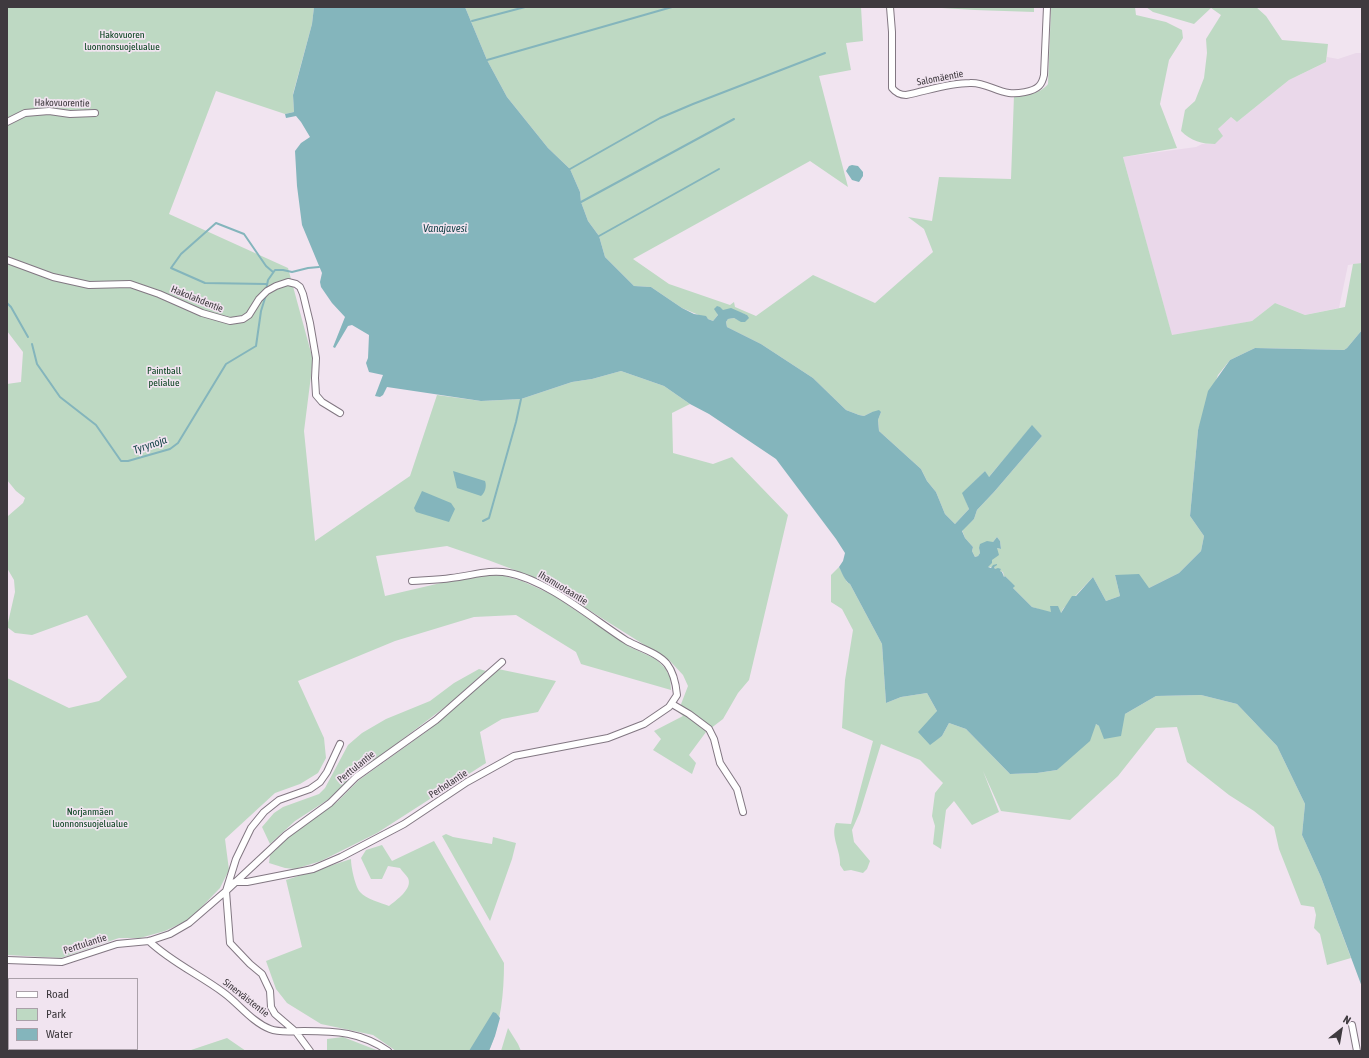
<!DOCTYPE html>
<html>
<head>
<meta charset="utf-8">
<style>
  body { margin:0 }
  #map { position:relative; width:1369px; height:1058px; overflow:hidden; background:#f1e4f0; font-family:"Asap Condensed",sans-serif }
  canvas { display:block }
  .frame { position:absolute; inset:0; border:8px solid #3f3a3f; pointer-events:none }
  .legend { position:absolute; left:8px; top:978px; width:130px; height:72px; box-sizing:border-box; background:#f1e4f0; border:1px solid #aaa0a9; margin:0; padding:5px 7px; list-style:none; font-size:12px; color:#3f3a3f }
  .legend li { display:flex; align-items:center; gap:8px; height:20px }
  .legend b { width:20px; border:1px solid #aaa0a9 }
  .north { position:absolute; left:1321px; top:1010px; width:40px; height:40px; -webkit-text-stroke:3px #f1e4f0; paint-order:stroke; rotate:31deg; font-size:11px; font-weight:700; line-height:16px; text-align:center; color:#3f3a3f }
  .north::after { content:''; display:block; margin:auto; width:14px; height:18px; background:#3f3a3f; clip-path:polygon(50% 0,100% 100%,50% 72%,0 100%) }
</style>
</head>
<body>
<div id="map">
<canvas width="1369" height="1058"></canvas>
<div class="frame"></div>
<ul class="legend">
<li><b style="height:5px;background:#fff"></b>Road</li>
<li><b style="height:11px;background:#bed9c3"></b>Park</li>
<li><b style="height:11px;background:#84b5bc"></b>Water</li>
</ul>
<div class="north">N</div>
</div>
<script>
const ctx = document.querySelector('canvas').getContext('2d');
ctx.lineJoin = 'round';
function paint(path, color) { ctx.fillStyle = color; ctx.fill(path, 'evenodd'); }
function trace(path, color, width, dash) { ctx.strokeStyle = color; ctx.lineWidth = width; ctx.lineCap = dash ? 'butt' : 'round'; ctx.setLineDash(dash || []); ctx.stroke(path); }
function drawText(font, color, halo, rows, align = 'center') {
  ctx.font = font + ' "Asap Condensed",sans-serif'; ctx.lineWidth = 3.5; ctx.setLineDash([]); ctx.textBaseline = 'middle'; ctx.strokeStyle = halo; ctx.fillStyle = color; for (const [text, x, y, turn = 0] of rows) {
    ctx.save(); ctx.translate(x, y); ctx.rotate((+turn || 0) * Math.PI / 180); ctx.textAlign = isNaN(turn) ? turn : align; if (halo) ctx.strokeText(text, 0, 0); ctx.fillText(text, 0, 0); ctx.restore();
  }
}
paint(new Path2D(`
  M1356,53H1362V263L1348,265L1339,308L1305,315L1275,303L1252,321L1172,336L1123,157L1196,147L1202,144H1215L1218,129L1231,117L1237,122L1289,80L1326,62L1327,57L1338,59Z`), '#ead8ea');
paint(new Path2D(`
  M7,7H314L312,24L293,94L294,112L285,114L216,91L169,214L288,268L313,360L304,431L315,541L410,476L437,395L481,401L521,399L572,382L592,379L621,371L664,386L690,404L672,413L673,453L713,464L732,457L788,515L749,680L738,693L723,719L706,732L689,755L696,763L692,774L653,750L661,739L654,731L683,716L678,712L688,686L683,675L670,661L541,580L488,560L447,546L376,556L385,596L475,575H501L522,581L553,595L630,647L656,659L665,668L670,677L671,690L581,664L576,652L516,615L474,617L395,641L298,681L324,738L326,758L318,773L300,784L275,793L225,839L229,870L220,888L190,919L165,931L140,938H119L61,958L7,955V678L69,708L99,701L127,677L87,615L32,635L15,633L7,627L15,592L14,580L7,568V515L8,516L23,503L25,498L16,491L7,480V384L21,382L23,352L7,331Z
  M465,7H861L863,41L846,43L851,70L819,76L848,187L810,161L633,259L669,284L730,305L734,302L735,307L756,316L813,275L875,303L933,252L924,229L908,217L932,221L939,177L1011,179L1014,95C1027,94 1039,95 1048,84L1051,7H1135L1136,15L1166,22L1182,30L1183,38L1169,60L1160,104L1177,148L1123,157L1172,335L1252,321L1275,303L1305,315L1345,307L1353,264L1362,263V330L1347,348L1344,350L1255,348L1230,360L1218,375L1198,430L1190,516L1204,536L1201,551L1179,573L1149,588L1115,575L1120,596L1106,601L1093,577L1063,609L1061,613H1051L1032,607L1013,588L1014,586L1005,576L1004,577L1003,572L999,571L1001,569H995L994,567H987L992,560L997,548L1001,549L1000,541L997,537L993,542L979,548L980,553L978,556L975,557L972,551L973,547L965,538L962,530L974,519L977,510L994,492L1042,436L1032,426L988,478L985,471L963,493L969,509L955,524L945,514L936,492L927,481L921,469L879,431L878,420L881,412H872L864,416L859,415L846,410L813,378L761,344L727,327L726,322L728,319L734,318L738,320L747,315L741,313H717L718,315L713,321L682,308L651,287L634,286L605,257L599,236L588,221L581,202L580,192L570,169L548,148L507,97L487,60Z
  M925,7H1034V12L975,10Z
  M1146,7H1256L1266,16L1282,40L1328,44L1326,62L1289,80L1237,122L1231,117L1218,129L1223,136L1215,144C1202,144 1191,141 1181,131L1185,110L1195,101L1204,78L1207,53L1206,39L1221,15L1211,8L1194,24L1153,12Z
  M839,567L847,582L850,584L882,644L886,703L901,697L927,693L937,711L929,744L942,736L949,723L966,729L1010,774L1037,773L1057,770L1096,724L1099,726L1125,714L1156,696L1201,695L1237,704L1277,746L1305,804L1302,835L1321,877L1351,958L1327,965L1320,934L1314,928L1316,915L1314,907L1301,905L1279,849L1274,827L1254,811L1229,795L1187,762L1177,727L1156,728L1118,776L1070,820L1001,811L983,771L999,812L972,825L954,801L946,810L941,849L933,844L935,826L932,816L935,793L943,783L920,760L881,744L860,812L852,830L854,842L870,861L867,869L863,873L851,870L844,871L840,865C841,851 830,836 836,823L851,824L873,741L842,728L845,680L853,630L842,609L831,602V575Z
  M479,669L486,671L449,704L355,775L329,799L295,821L270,844L262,827L274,813L283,807L319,794L325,788L348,745L362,733L386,719L430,701L454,683Z
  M498,669L556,681L538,712L502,719L480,732L486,763L377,833L321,861L295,869L285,868L269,863L270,855L291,835L337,802L359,780L430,729L455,705Z
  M446,834L453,837L492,844L493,837L516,843L512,859L490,921L442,836Z
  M434,841L504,963C504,993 501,1023 489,1051H396L373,1035L321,1024L287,1003L276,989L266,961L302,947L286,880L351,859C351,867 355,886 360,892C366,899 381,903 389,906C396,900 413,889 408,878C406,875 402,871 400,868L388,866L382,879H371L361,858L366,850L382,845L392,861Z
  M508,1028L518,1044L521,1051H501Z
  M343,1037L379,1051H327V1039Z
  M227,1038L246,1051H188Z`), '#bed9c3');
paint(new Path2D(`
  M314,7H465L487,60L507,97L548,148L570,169L580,192L581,202L588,221L599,236L605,257L634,286L651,287L682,308L694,314L706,316L708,319L713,321L718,315L714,309L717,306L720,307L723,310L731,308L747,315L749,318L745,322H741L734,318L728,319L726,322L727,327L761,344L813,378L846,410L859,415L864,416L872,412L879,410L881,412L878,420L879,431L921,469L927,481L936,492L945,514L955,524L969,509L962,493L985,471L989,477L1032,425L1042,436L994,492L977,510L974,519L962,531L965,538L973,547L972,551L975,557L978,556L980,553L979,548L980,544L987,541L993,542L997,537L1000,541L1001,549L997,548L999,555L992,560V563L988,567L991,568L993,565L997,564V565L994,567L995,569L998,568L1001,569L1000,571L1002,572L1004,577L1005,576L1015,586L1013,588L1032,607L1051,612L1050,606H1058L1061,613L1072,596H1076L1093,577L1106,601L1120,596L1115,575L1139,574L1149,588L1179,573L1201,551L1204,536L1190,516L1198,430L1208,391L1230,360L1255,348L1344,350L1347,348L1362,330V987L1321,877L1302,835L1305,804L1277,746L1237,704L1201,695L1156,696L1125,714L1121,736L1104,739L1099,726L1096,724L1090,741L1057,770L1037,773L1010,774L966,729L949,723L942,736L930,745L918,732L937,711L927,693L901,697L886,703L882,644L850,584C845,581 842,573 839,567L843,561L845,553L836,539L776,459L709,414L690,404L664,386L621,371L592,379L572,382L521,399L481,401L387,387L383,395L380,397L375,396L383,375L369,372L366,363L368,358L369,335L352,325L348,326L335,348L333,347L345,317L332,303L321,287L320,282L322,273L302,225L297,186L295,151L301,143L310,137L301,122L296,116L286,118L285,114L294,112L293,95L312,24Z
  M852,165L858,166L863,172V176L859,182L852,180L846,171L849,166Z
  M453,471L485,481C487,486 485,493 481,496L457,488Z
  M422,491L451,503L455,509L449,522L416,512L414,508Z
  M493,1012L496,1013L500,1018L495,1036L489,1051H469Z`), '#84b5bc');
trace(new Path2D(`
  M472,21L525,7
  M487,60L672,7
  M570,169L660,118L693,104L825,53
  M581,202L734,119
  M599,236L719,169
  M266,284L205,283L171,268L181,254L216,223L244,234L266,266L273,272
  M266,290L268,280L275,270H283L292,272L308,268L319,267
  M7,303L11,307L28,337
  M32,344L37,364L60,397L96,425L121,461H128L170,449L178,443L226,364L256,346L261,311L266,295
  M483,521L489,518L516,422L521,399`), '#84b5bc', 2);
const minor = new Path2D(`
  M890,7L892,32V88C896,93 900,95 906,95C927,91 948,83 970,83C984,82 995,91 1009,93C1017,94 1033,92 1039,86C1042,83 1043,80 1044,75L1047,7
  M7,122L25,113L49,111L70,114L95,113
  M7,260L53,277L89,285L130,284L159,294L202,313L230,321L243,319L249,315L259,299L267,291L276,286L288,282L296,284L300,287L303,294L310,323L316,358L315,378L316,395L322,402L340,413
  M672,704L689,714L709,729L714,739L720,763L737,789L743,812
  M235,882H247L313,869L341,857L404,824L467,782L514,756L608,738L644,724L669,707L677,695C676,684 674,673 667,664C658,653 640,648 627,641C594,620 547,580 509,573C489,569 471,576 451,578C438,580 425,580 412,581
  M149,941C171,962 200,975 224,993C239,1004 252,1022 270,1029C280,1033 293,1031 304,1031C336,1031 361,1032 388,1051
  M7,960L62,962L117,944L149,941L170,934L189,923L226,891L286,835L330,803L356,777L436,720L502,662
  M1352,1025L1357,1051
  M310,1051L296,1032L275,1014L271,1007L270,991L262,974L250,964L230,943L226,891L236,859L251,828L264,812L279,800L310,789L320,782L327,772L340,744`);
trace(minor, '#827782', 8);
trace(minor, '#fff', 6);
drawText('10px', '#08411e', '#f1e4f0', [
  ["Hakovuoren",122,35],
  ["luonnonsuojelualue",122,47],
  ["Paintball",164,371],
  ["pelialue",164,383],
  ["Norjanmäen",90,812],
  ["luonnonsuojelualue",90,824]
]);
drawText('10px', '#3f3a3f', '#f1e4f0', [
  ["Salomäentie",940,78,-11],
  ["Hakovuorentie",62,103,1],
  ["Hakolahdentie",197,299,22],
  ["Ihamuotaantie",563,588,31],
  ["Perttulantie",356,767,-39],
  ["Perholantie",448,784,-33],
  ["Perttulantie",85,944,-18],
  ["Sinerväistentie",246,998,38]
]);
drawText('italic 11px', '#164449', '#f1e4f0', [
  ["Vanajavesi",445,229],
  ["Tyrynoja",150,445,-19]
]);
</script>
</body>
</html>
